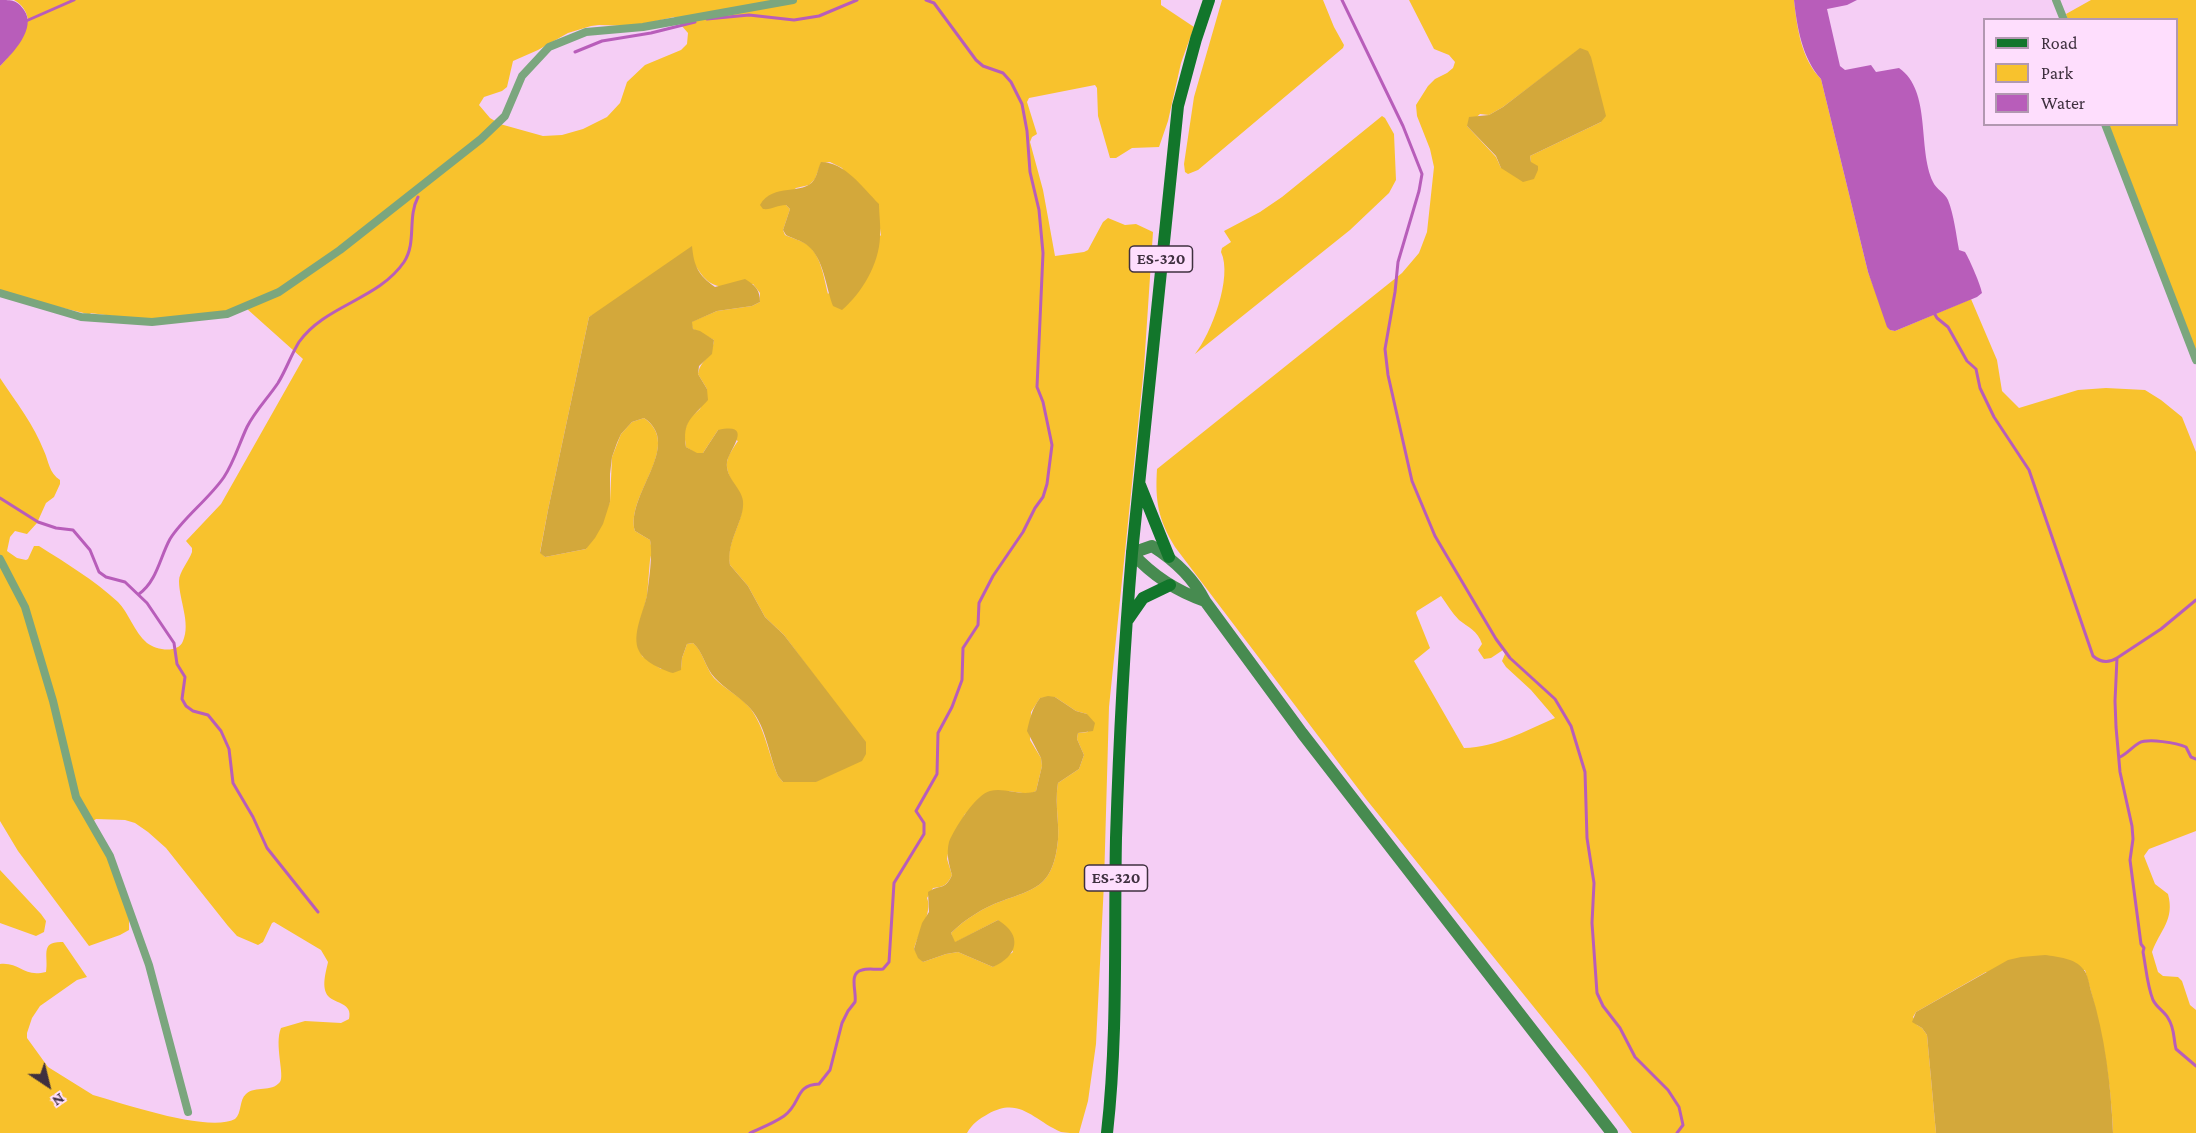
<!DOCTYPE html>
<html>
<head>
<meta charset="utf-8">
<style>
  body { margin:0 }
  #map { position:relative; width:2196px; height:1133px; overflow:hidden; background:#f5cef5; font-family:"Crimson Pro",serif }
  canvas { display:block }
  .legend { position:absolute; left:1983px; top:18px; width:195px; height:108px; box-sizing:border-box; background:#fedefd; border:2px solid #b298b1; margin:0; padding:8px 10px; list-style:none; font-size:18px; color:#3f303f }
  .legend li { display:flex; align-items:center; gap:12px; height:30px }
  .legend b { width:30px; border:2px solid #b298b1 }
  .north { position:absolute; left:18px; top:1055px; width:60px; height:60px; -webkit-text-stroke:4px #fedefd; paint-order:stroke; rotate:145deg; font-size:16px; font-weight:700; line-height:24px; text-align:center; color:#3f303f }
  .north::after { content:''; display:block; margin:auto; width:21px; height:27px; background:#3f303f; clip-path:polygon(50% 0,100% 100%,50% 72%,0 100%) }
</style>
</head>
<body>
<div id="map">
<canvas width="2196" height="1133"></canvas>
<ul class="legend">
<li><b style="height:8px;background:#12762b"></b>Road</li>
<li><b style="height:16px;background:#f8c22d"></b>Park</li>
<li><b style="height:16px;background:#b85dba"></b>Water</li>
</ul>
<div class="north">N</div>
</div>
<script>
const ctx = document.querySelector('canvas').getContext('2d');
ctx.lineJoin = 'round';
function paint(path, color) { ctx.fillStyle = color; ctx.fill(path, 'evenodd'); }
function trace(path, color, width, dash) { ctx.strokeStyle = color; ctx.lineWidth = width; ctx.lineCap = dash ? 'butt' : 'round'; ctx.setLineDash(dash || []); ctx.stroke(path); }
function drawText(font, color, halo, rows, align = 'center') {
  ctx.font = font + ' "Crimson Pro",serif'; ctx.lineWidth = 4.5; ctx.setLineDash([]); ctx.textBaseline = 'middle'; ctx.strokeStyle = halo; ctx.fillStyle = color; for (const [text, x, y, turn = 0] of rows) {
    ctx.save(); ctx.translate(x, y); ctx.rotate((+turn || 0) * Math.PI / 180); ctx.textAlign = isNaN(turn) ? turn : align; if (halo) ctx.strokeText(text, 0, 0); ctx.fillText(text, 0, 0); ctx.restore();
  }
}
paint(new Path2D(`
  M14,0H1161V5L1194,27L1181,63L1168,121L1159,147L1132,148L1116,158H1110L1098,116L1097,88L1095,85L1029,98L1027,102L1037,134L1032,137L1030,142L1043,190L1055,256L1084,252L1088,250L1103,222L1108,218L1125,225L1136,224L1153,232L1144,367L1109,707L1104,883L1096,1044L1088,1101L1079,1133C1074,1133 1066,1133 1061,1132C1033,1120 1020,1096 988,1114C979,1119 972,1124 967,1133H0V964C21,962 23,978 46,972C49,956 39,941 63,942L87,977L77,980L40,1006L32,1018L27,1033V1038L48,1067L93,1095C125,1104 209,1133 235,1119C242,1113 239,1100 246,1094C256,1085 271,1093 280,1082C285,1076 274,1044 281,1028L305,1021L341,1023L349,1019C353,1003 336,1004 328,996C321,987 326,972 328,962L321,950L274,922L272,923L263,942L258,945L237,936L228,926L166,848L148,832L135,823L125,820L96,819L92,822L108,856L129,919V930L120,935L89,946L18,851L0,821V378C16,402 34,425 44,451C49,462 49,473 60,480V484L54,497L46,503L37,523L27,534L15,531L10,537L7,551L17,558L26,560L28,559L34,546H39C66,563 94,580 118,602C129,613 134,632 147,643C156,650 178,654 183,641C191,623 179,600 179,581C179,572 189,561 192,552V548L186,541L221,504L303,359L246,308L191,318L138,319L90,313L92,315L0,293V66L10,55L28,20C27,12 22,4 14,0ZM674,17L688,33L687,44L681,50L645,65L627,82L620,103L607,117L583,129L562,135L543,136L500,124L490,118L479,105L484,97L502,91L507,87L513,61L538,50L568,33L591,26L599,25L634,26ZM830,162L842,168L879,222L881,235L828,294C824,278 821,256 808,245C802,241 792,238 785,235L783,230L790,209L786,205H780L796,188L809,185L815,179L821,163ZM694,263C712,294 721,286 753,284L760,293V302L752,306L717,311L691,322L693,329L714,340C711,361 701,358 698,374L707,389L700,409L689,419L684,432L686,447L697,454L703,453L718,430L738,441C734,447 728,455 727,462C725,481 745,491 742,510C739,529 726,545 730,565L748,586L765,617L784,635L843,714L816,782H783L778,776C768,753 765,728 750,708C740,696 725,689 714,678C705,667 703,651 693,643L687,644L682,658L681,669H661L642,656L637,636L647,596L650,560L652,551L650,540L635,531C625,495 684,446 644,418L632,422L621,434L612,457L610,502L586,549L545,557L540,552L548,510L589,317ZM1055,697L1076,711L1087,714L1088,732L1078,733L1077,739L1084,755L1079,769L1058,783C1054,805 1061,827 1057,848C1051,887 1034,889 1002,901C984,907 964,920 951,933L954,943L998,920L1013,952L993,967L958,952L946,954L923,962L914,949C918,933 933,913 927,898L933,888C944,887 947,885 952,875L947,859L950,842L965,814L1008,791L1030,794L1036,791L1042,766L1041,758L1030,740L1031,712L1040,698Z
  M1222,0H1323L1334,27L1344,45L1343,48L1198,170L1188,174L1185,172L1184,164L1194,97Z
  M1409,0H1794C1797,27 1801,59 1821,79L1868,272L1890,330L1895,331L1971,299L1997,360L2002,391L2019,408L2078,390L2106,388L2145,390L2161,400L2182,417L2196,452V831L2149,849L2144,856L2155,884L2168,894C2175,920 2160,930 2152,952L2158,972L2163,976L2178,977L2182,981L2190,1005L2196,1010V1133H2113C2111,1076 2101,1025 2085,970L1986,972L1916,1012L1913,1017L1917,1025L1922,1028L1927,1035L1936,1133H1632L1587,1073L1366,799L1175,547C1158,519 1155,501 1157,469L1402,273L1419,253L1427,232L1434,167L1430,149L1417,116L1416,105L1428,86L1435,79L1447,73L1453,68L1455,62L1449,55L1434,49ZM1580,49L1601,122L1530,156L1531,162L1501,168L1496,157L1467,126L1480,114L1489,115L1503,107ZM1441,596C1447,604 1452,613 1459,620C1468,627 1478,631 1482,644L1478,650L1484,659L1491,658L1503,650L1505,654L1502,661L1506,667L1531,690L1555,718C1525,731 1497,747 1464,748L1414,661L1430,648L1416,613L1417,611Z
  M2091,0H2196V351L2109,125L2176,124V20H2068L2066,14Z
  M1382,116L1385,118L1394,134L1396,180L1389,193L1350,230L1195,354C1211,334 1233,277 1221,252L1222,248L1231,242L1224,231L1260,212L1282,197Z
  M0,870L41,914L46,921L44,932L36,936L0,923Z`), '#f8c22d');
paint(new Path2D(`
  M1580,48L1588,51L1591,57L1606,116L1601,122L1530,156L1531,162L1538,166V170L1534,179L1523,182L1501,168L1496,156L1467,126L1469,117L1489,115L1503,107Z
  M821,162C845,162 863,188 879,204C879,214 881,226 880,237C879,264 862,293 842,310L833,306C826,288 824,258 807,245C802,241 792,238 786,235L783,230L790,209L786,205C777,205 772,210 763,209L760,205C773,182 803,196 814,180C817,176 818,168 821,162Z
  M692,246C694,266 698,275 715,287L745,279C755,285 760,290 760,302L752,306L717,311L692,322L693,329L700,331L714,340L712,354L699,366L698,374L707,389L708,400C692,418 682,421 686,447L697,453H703L718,430C755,422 729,450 727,462C725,478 741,487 743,501C745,520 726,541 730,565L748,586L765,617L784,635L866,742V754L862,761L816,782H783L778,776C768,753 766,723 747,705C737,695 724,688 715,678C705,668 703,651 693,643L687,644L682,658L681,670L673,673C662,670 644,662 639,651C631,635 644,611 647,595C649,580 653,554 650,540L635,531C625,495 684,445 644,418L632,422L621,434L617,443L612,457L610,474V502L603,524L595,538L586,549L545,557L540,553L548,510L589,317Z
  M1048,696L1055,697L1076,711L1087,714L1095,723L1093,731L1078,733L1077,739L1084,755L1079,769L1058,783C1054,806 1061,827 1057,848C1051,887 1034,889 1002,901C984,907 964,920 951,933L955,942L998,920C1023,935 1018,956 993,967L958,952L946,954L923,962L918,958L914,949L922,923L929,912L928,892C940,884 945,891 952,875C949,864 946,854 949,842C954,829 976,794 990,791C1005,787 1022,797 1036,791L1042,766L1041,758L1027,731C1030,718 1032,709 1040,698Z
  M2045,955C2058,957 2075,958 2083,969C2088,974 2089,984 2091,991C2105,1036 2111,1085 2113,1133H1936L1927,1035L1922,1028L1912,1022L1916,1012L2008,960L2021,957Z`), '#d3a83b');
paint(new Path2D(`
  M0,0C12,0 17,0 24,10C37,28 13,53 0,66Z
  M1794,0H1857L1847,5L1827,9L1840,66L1845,70L1871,65L1876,72L1899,68C1932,91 1917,148 1933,182C1936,189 1945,193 1948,200C1954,215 1956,234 1959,250L1965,252C1970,260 1981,286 1982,293L1977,297L1895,331L1890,330L1887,327L1868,272L1821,79C1802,58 1797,27 1794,0Z`), '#b85dba');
trace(new Path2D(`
  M1342,0L1403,126L1422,174L1419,191L1398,262L1395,292L1385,349L1388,375L1412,481L1435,536L1496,639L1510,658L1555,699L1571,726L1585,772L1587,838L1594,883L1592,923L1597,993L1603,1006L1620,1028L1635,1057L1668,1090L1679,1107L1683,1125L1677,1133
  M707,19L749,15L794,20L819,16L857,0
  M26,21L74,0
  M575,52L602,41L651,33L695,22
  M1933,311L1937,318L1948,327L1967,361L1976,369L1980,388L1994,417L2029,470L2093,656C2101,663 2109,663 2117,658L2161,629L2196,600
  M0,498L38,522L56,528L73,530L90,550L99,572L106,577L125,582L147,603L174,643L177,664L185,677L182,699L186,706L193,711L208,715L221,731L229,749L233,783L253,817L267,848L318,912
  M139,594C157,581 160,557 170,539C183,518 209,499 224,477C234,462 239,444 247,427C255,411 268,398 278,383C286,370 291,355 299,342C325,305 378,300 404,262C417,242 407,218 418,197
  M2117,658L2115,701L2116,727L2120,772L2132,826L2133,839L2130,860L2141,944L2144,948L2143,952C2146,967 2147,985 2153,1000C2157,1008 2164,1011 2168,1018C2175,1029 2173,1037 2176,1049L2196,1066
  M2120,757C2128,753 2132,747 2139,743C2148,738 2177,743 2186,747L2191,757L2196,759
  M750,1133C761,1128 774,1123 784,1116C802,1103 794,1085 819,1084L830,1070L842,1023L848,1011L855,1002C857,992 848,973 862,970C868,968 876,970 883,969L889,962L894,883L924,834V823L916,811L937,774L938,733L952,707L962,680L963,648L978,625L979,603L993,576L1023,532L1035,508L1043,497L1047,484L1052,445L1043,402L1037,387L1043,253L1039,210L1030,172L1027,131L1022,104L1011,82L1003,73L983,66L976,60L934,3L926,0`), '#b85dba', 3);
trace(new Path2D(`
  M2056,0L2064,20
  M2105,124L2196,360
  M0,293L81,317L152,322L227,314L279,292L340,250L481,139L505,116L522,76L549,47L586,32L643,27L793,0
  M0,559L25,607L53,701L76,797L110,856L149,965L188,1112`), '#7ba67e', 8);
trace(new Path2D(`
  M1205,601C1176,591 1152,575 1132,553L1152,546C1174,560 1193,577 1205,601L1302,733L1612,1133`), '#478b50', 12);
trace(new Path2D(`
  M1140,485L1169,557
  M1127,621L1143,598L1170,585
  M1107,1133C1118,1036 1114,936 1116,838C1119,743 1124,648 1132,553L1178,106L1196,39L1209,0`), '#12762b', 12);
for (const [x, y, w] of [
  [1161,259,63],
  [1116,878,63]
]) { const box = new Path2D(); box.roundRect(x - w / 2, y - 13, w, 26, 4.5); ctx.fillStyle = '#fedefd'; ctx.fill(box); trace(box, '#3f303f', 1.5); }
drawText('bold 16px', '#3f303f', null, [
  ["ES-320",1161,259],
  ["ES-320",1116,878]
]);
</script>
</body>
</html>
